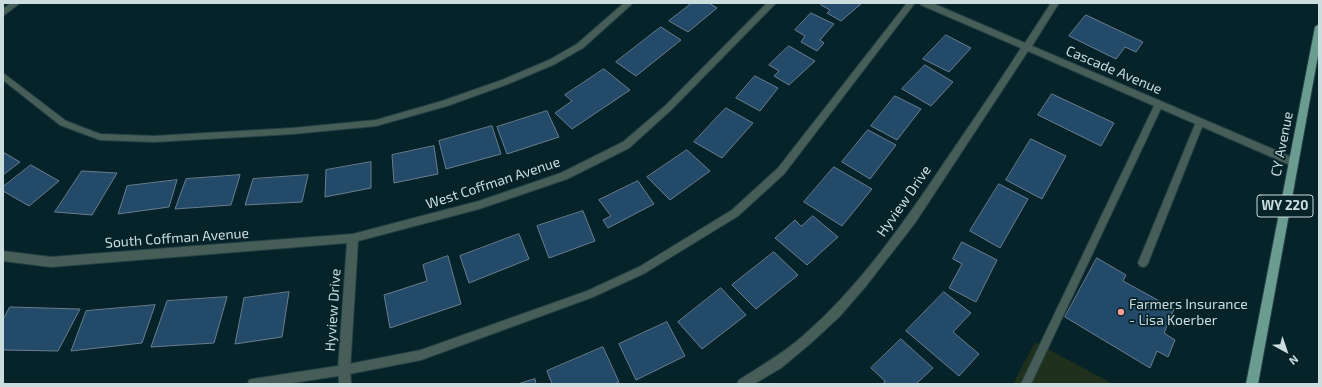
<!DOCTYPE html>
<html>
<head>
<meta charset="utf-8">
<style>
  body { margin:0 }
  #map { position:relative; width:1322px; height:387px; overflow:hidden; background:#052328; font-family:"Exo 2",sans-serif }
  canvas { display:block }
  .frame { position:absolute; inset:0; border:4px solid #ccdde0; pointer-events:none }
  .north { position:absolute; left:1266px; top:331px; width:40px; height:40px; -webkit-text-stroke:3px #052328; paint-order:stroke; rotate:140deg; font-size:11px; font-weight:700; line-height:16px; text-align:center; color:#ccdde0 }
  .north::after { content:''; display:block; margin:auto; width:14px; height:18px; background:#ccdde0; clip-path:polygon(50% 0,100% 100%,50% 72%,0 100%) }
</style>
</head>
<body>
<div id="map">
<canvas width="1322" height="387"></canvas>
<div class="frame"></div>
<div class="north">N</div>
</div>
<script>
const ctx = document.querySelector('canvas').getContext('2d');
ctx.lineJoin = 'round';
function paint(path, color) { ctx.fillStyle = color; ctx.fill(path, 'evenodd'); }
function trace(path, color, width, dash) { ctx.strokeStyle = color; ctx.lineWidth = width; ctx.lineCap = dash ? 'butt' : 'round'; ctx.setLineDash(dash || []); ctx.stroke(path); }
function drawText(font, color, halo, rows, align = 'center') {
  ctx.font = font + ' "Exo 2",sans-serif'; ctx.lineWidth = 3.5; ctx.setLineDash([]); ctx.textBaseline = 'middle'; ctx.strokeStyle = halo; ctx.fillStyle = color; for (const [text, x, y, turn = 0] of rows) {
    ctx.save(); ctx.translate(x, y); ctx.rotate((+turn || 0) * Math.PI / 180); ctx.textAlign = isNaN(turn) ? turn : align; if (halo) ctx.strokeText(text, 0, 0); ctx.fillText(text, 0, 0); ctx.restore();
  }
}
paint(new Path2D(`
  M1035,342L1113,384H1013Z`), '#1f301c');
const building = new Path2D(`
  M692,3H709L717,8L688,32L669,21Z
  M823,3H862L841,21L827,13L830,10L821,5Z
  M811,13L834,24L820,40L824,43L817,51L801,42L805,36L795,30Z
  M1086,15L1143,42L1136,52L1125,47L1116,59L1069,36Z
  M661,27L681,40L636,76L616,62Z
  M946,35L971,48L949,72L923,59Z
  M789,46L815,61L789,85L774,76L779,71L769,65Z
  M925,65L953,82L931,106L902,89Z
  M604,69L630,90L572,129L555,113L572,101L565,95Z
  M755,76L778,88L760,111L736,98Z
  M1052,94L1114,123L1101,146L1038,115Z
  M895,96L921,109L897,140L871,126Z
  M726,108L753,123L722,158L694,142Z
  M547,111L559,137L507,154L497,127Z
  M492,126L501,154L446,169L439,141Z
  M868,130L896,145L870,179L842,162Z
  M1031,139L1066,156L1042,199L1006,180Z
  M434,146L438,174L394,183L392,155Z
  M687,150L710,171L670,200L647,177Z
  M3,152L20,162L3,175Z
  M371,162V188L325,197L326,170Z
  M31,165L59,181L29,206L3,191V187Z
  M834,167L872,189L842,226L804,202Z
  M82,171L117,173L92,215L55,212Z
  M240,175L231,205L175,209L186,179Z
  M308,175L302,202L245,205L253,179Z
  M177,180L169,207L118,214L127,186Z
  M638,181L654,204L608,228L603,220L611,216L599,200Z
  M999,184L1028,199L1000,248L970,231Z
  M583,211L595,241L549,258L537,226Z
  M813,216L838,237L807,265L775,238L795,220L801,226Z
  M519,234L529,259L469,283L460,256Z
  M962,242L997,260L976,302L949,288L962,264L953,259Z
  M774,252L798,275L756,309L732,285Z
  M448,256L461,304L390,328L384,295L427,281L423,265Z
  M1097,258L1126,275L1123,281L1174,309L1164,333L1175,340L1168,357L1157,351L1150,368L1065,317Z
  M721,288L746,315L702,349L678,322Z
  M289,292L282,337L235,344L244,298Z
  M944,292L971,313L953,332L979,354L959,376L906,331Z
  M227,297L214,343L151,347L167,301Z
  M155,305L142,343L71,351L86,311Z
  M10,307L80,309L58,351L3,350V320Z
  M667,322L685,356L636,380L619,344Z
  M901,339L933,368L916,384H883L885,381L871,368Z
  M603,347L619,382L614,384H552L547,371Z
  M535,379L536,384H518Z`);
paint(building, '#244a6a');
trace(building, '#697d8f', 1);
const service = new Path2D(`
  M624,3H633L583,48L555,64L508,84L447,106L376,126L293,134L154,142L100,140L60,125L3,80V73L66,121L100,134L154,136L293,128L376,120L442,101L502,80L549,60L577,44Z
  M907,3H915L784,174L738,216L645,273L593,297L421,360L344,375L286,384H248L249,380L253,379L344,365L421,350L587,291L639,267L732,210L778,168Z
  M1159,101L1163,104L1031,384H1021L1155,104Z
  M1200,119L1204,122L1148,263L1146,266L1143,267L1140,266L1138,263L1196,122Z`);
const minor = new Path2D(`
  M11,3H20L3,16V9Z
  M767,3H776L671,110L629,148L567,179L479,209L358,241L350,370L351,384H339L338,370L347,243L51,267L3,261V251L51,257L353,234L479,201L561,173L623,142L665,106Z
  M920,3H932L1025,43L1051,3H1059L1032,46L1296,159L1298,162L1296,165H1290L1028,51L915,223L866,286L840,316L811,343L781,368L754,384H737L739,380C761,366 784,353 804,335C858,288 900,228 940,169C967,129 995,89 1021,48L921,5Z`);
const primary = new Path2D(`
  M1319,24V50L1258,384H1246L1315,27Z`);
trace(service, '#254145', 2);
trace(minor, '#254145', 2);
trace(primary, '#254145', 2);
paint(service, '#465e57');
paint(minor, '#465e57');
paint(primary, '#6a9d90');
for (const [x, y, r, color] of [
  [1121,312,4,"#f59c95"]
]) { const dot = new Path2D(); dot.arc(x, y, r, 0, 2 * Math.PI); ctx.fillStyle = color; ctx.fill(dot); trace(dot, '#052328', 1.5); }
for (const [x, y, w] of [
  [1285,206,56]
]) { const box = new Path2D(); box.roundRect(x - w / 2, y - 11, w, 22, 3); ctx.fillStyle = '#052328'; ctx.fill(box); trace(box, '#ccdde0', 1); }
drawText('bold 13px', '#ccdde0', null, [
  ["WY 220",1285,206]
]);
drawText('14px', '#ccdde0', '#052328', [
  ["Cascade Avenue",1114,70,23],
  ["CY Avenue",1282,144,-79],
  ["West Coffman Avenue",493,183,-18],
  ["Hyview Drive",904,201,-55],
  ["South Coffman Avenue",177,238,-4],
  ["Hyview Drive",333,310,-86]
]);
drawText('14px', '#ccdde0', '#052328', [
  ["Farmers Insurance",1129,304],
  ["- Lisa Koerber",1129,320]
], 'left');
</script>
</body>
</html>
